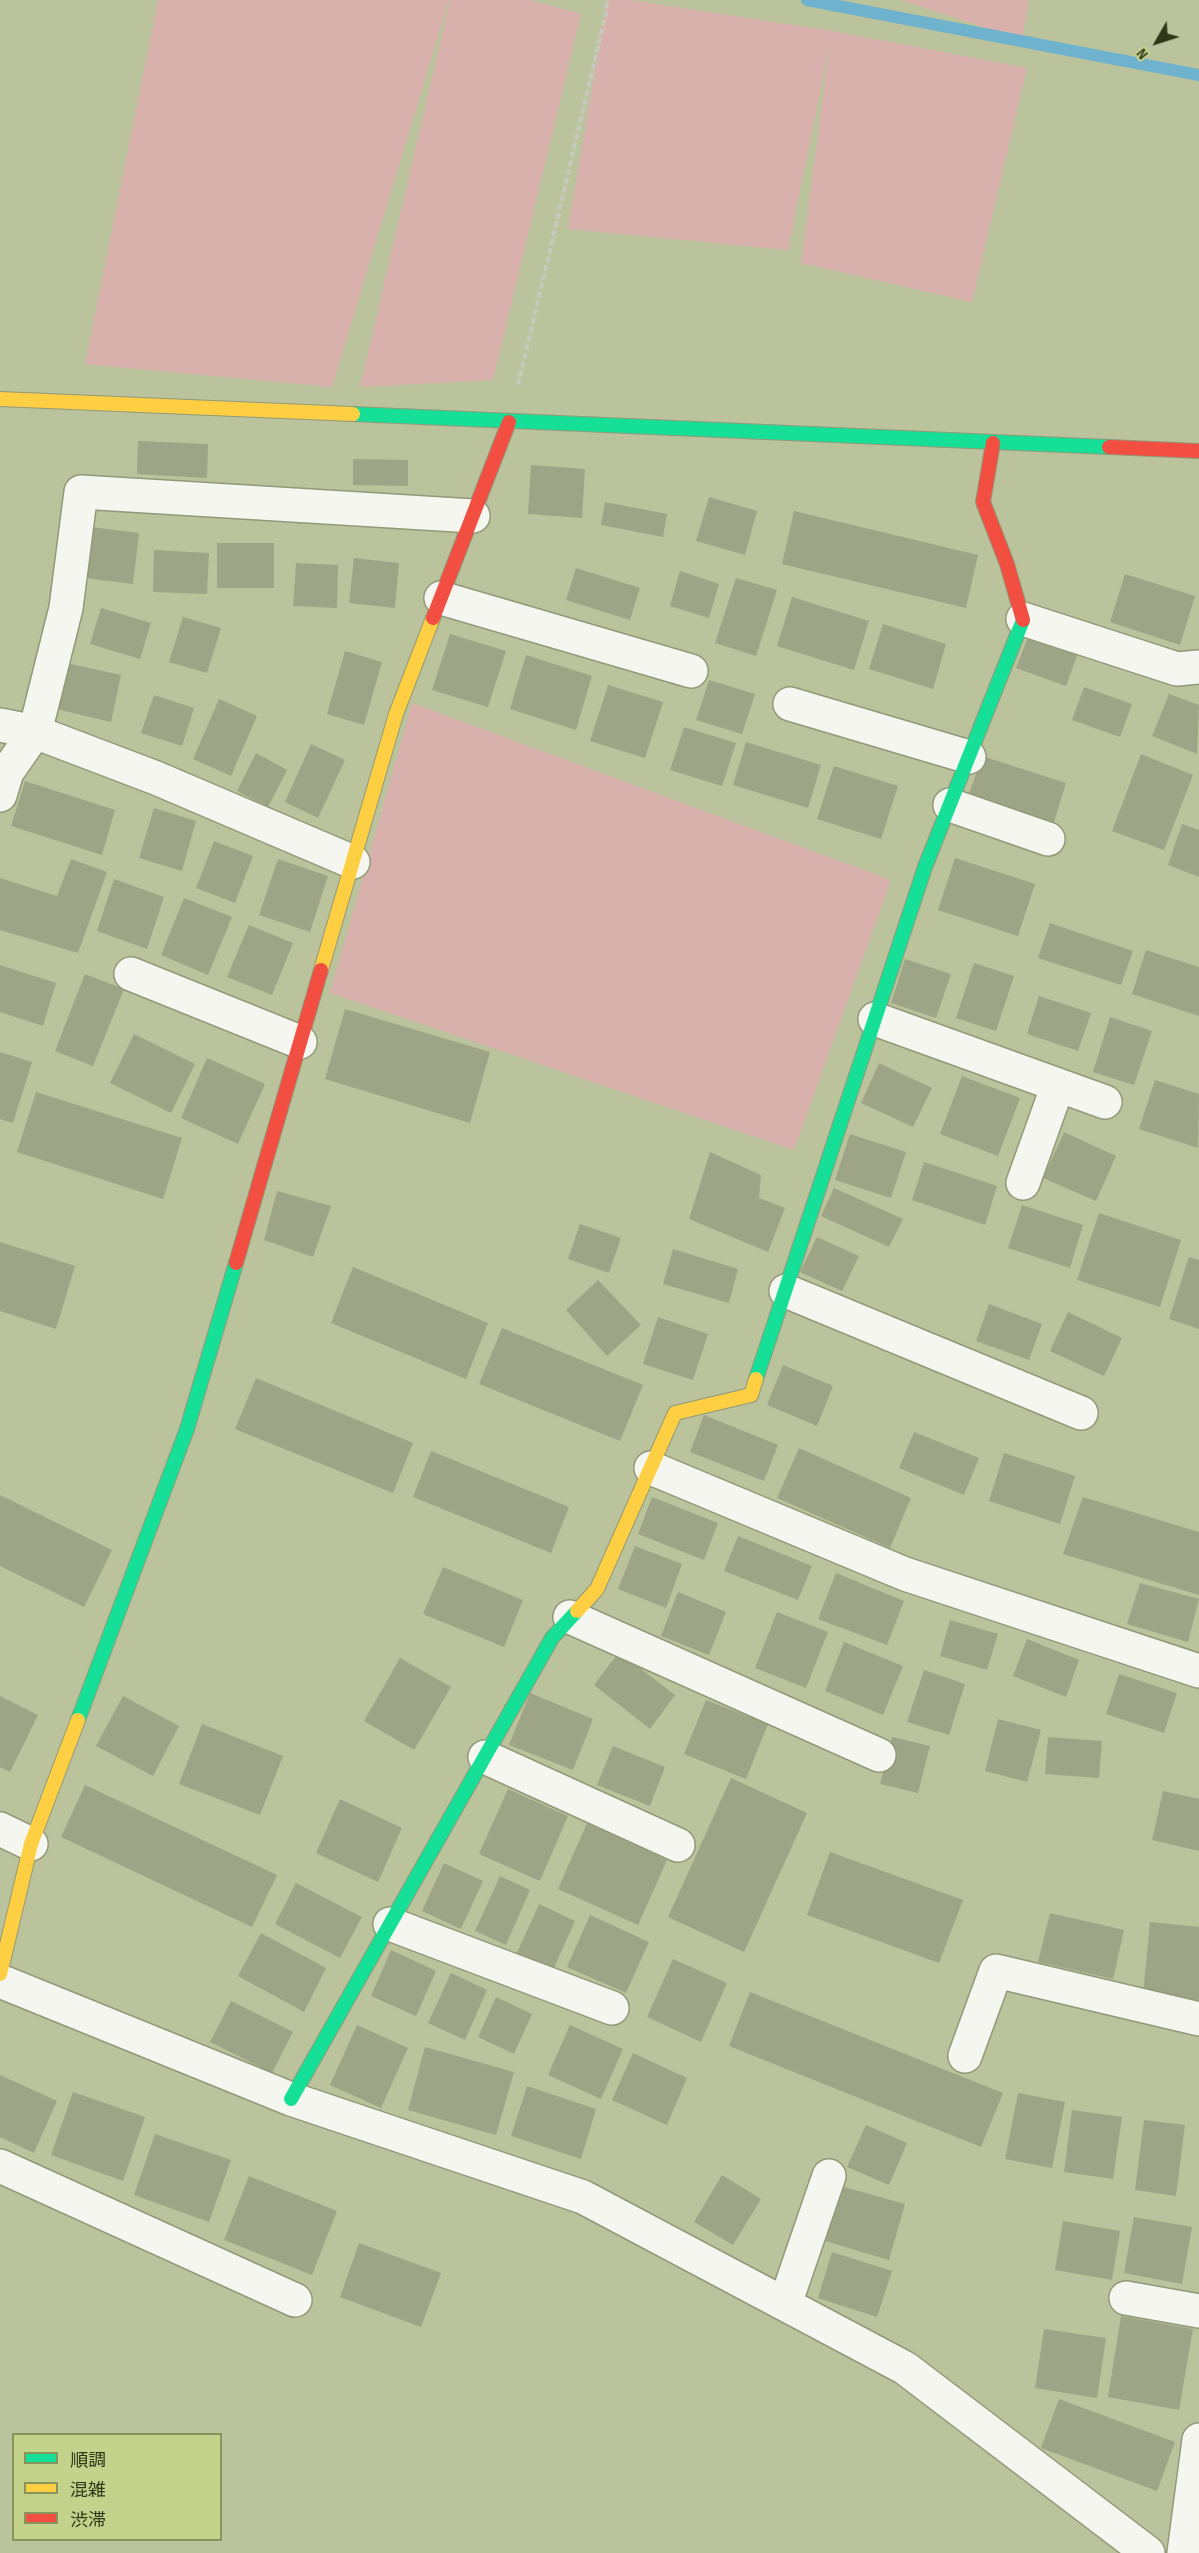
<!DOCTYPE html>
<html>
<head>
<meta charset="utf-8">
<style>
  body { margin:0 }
  #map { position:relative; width:1199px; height:2553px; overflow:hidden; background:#bac39b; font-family:"Sofia Sans Condensed","Noto Sans JP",sans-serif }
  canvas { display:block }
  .legend { position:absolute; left:12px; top:2433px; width:210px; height:108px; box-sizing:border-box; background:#c4d38b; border:2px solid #89945d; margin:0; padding:8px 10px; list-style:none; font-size:18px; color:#303618 }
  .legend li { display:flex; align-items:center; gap:12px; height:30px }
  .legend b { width:30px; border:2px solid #89945d }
  .north { position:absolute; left:1127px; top:12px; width:60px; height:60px; -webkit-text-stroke:4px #c4d38b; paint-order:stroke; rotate:231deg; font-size:16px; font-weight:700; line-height:24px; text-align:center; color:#303618 }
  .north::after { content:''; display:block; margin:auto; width:21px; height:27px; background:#303618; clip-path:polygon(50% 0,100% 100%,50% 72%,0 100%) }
</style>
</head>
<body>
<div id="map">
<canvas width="1199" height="2553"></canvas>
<ul class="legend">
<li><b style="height:8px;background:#16e098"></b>順調</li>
<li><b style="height:8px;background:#ffcf43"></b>混雑</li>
<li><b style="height:8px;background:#f24e42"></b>渋滞</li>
</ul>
<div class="north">N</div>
</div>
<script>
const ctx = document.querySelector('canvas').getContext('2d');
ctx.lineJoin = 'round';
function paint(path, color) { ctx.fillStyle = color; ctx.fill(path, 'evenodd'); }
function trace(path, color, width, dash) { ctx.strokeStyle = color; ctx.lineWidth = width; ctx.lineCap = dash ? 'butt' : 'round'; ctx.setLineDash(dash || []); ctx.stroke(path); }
paint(new Path2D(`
  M158,0H449L332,387L85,364Z
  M450,0H531L581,14L493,380L360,387Z
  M607,0H630L832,31L1027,68L972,302L801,263L830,44L788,250L568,229Z
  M901,0H1029L1022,40Z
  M412,703L891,880L794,1150L330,993Z`), '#d8b1ad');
trace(new Path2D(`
  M807,0L1199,75`), '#6eb2cd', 12);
paint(new Path2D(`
  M138,441L208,444L207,478L137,474Z
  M353,459L408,460V486L353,485Z
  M531,465L585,469L582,518L528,514Z
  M709,497L757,511L745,555L696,541Z
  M605,502L667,514L663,537L601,525Z
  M794,511L978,555L966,608L782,564Z
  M91,527L139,533L133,584L85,578Z
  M217,543H274V588H217Z
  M154,550L209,553L207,594L153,592Z
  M354,558L399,563L395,608L349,603Z
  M296,563L338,565L337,608L293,606Z
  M576,568L640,588L630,620L566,600Z
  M680,571L719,584L709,618L670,606Z
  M1125,574L1195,596L1180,645L1110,622Z
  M736,578L777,590L756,656L715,643Z
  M792,597L869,621L854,670L777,646Z
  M101,608L151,623L140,659L90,644Z
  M183,617L221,628L207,673L169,662Z
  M883,624L946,644L933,689L869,669Z
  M1030,632L1079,650L1066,686L1016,668Z
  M450,634L506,651L488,707L432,690Z
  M345,651L382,662L364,725L327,714Z
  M526,655L592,676L576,730L510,709Z
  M62,662L121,675L111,722L52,708Z
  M709,680L755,694L742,734L696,720Z
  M608,685L663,702L645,758L590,741Z
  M1084,687L1132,704L1120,737L1072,720Z
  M1169,694L1199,705L1197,754L1152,736Z
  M154,695L194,708L182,746L141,733Z
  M219,699L257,716L231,776L193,759Z
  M684,727L736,743L722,786L670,770Z
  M746,742L821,765L808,808L733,785Z
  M311,744L345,760L318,818L285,802Z
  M256,753L287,770L268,807L237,791Z
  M1141,754L1193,775L1164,850L1112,831Z
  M982,756L1066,783L1054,822L969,794Z
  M834,766L898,786L881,839L817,819Z
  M25,781L115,810L102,855L11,826Z
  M154,808L196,821L182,871L139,858Z
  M1182,824L1199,830V877L1168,865Z
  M214,841L253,856L235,903L196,888Z
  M955,858L1035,884L1018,936L938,910Z
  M71,859L107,872L78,953L0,930V878L57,896Z
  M278,859L328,876L310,932L259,915Z
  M114,879L164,897L147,949L97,931Z
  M184,898L232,917L208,975L161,955Z
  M1050,923L1133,951L1121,985L1038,958Z
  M249,925L293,943L272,995L227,977Z
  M1146,950L1199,967V1016L1132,994Z
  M905,959L951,974L936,1018L891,1003Z
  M974,963L1014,976L996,1031L956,1018Z
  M0,965L56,983L43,1026L0,1012Z
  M85,974L124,989L93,1066L55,1051Z
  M1039,996L1091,1013L1078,1051L1027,1034Z
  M345,1009L490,1052L470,1123L325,1079Z
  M1110,1017L1152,1031L1134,1085L1093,1072Z
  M134,1034L195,1064L171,1113L110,1083Z
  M0,1052L32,1062L13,1123L0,1119Z
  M207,1058L265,1084L238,1144L181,1118Z
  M879,1063L932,1088L913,1127L861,1103Z
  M962,1076L1020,1098L998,1156L940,1134Z
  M1155,1080L1199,1094L1198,1148L1139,1129Z
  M36,1092L182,1138L163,1199L17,1152Z
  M1064,1132L1116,1156L1096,1201L1043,1178Z
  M850,1134L906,1152L891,1198L835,1180Z
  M710,1152L761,1175L759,1198L785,1208L768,1252L689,1219Z
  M924,1162L997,1186L985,1225L912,1200Z
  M834,1188L903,1219L889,1247L821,1216Z
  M277,1191L331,1206L313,1257L264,1240Z
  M1022,1205L1083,1225L1070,1268L1008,1248Z
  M1099,1213L1181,1240L1160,1307L1077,1280Z
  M580,1224L621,1238L609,1273L568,1259Z
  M817,1237L859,1256L842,1291L800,1272Z
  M0,1242L75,1266L56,1329L0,1311Z
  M673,1249L738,1269L729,1303L663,1284Z
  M1189,1257L1199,1260V1329L1169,1319Z
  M353,1267L488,1323L466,1379L331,1323Z
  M598,1280L641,1325L607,1356L566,1310Z
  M989,1304L1042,1324L1029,1360L976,1341Z
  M1068,1312L1122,1338L1104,1376L1050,1351Z
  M658,1317L708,1334L693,1380L643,1364Z
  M502,1328L643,1385L620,1441L479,1384Z
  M783,1365L833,1386L817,1426L767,1405Z
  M256,1378L413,1443L393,1493L235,1429Z
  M704,1415L778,1445L764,1481L690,1452Z
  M914,1432L979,1458L964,1495L899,1468Z
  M799,1448L911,1498L890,1548L777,1498Z
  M431,1451L569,1507L551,1553L413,1497Z
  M1004,1453L1075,1476L1060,1524L989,1501Z
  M0,1495L112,1550L84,1607L0,1566Z
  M652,1497L718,1523L704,1560L638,1534Z
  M1083,1497L1199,1532V1595L1063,1554Z
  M738,1536L812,1566L798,1600L724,1571Z
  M635,1546L682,1564L666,1608L618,1589Z
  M443,1567L523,1600L504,1647L423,1614Z
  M836,1573L904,1601L887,1645L818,1619Z
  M1140,1583L1199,1599L1188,1642L1127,1624Z
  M678,1592L726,1612L709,1655L661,1636Z
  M777,1612L828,1632L806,1688L755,1668Z
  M950,1620L998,1634L987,1670L940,1656Z
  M1027,1639L1079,1660L1066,1697L1013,1676Z
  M844,1642L903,1666L883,1715L825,1691Z
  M619,1652L675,1695L650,1729L594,1685Z
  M400,1658L451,1687L414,1750L364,1721Z
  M924,1670L965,1684L949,1735L907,1722Z
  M1119,1674L1177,1693L1164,1733L1106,1714Z
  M530,1693L593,1719L573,1770L509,1745Z
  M0,1696L38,1715L10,1772L0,1767Z
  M123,1696L179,1726L153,1776L96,1746Z
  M706,1700L768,1724L746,1779L684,1754Z
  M998,1719L1041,1730L1027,1782L985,1771Z
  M202,1724L283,1756L260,1815L179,1784Z
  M892,1737L930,1746L918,1793L880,1784Z
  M1048,1737L1102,1741L1099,1778L1045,1774Z
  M613,1746L665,1767L650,1806L597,1785Z
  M731,1778L807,1813L744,1952L668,1917Z
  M85,1785L277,1875L252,1927L61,1837Z
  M508,1789L568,1816L540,1881L479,1854Z
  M1163,1791L1199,1799V1851L1152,1840Z
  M340,1799L402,1828L378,1882L316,1853Z
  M587,1823L667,1860L638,1925L558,1889Z
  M830,1852L963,1900L939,1963L807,1915Z
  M444,1863L483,1881L461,1929L422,1911Z
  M500,1876L530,1890L506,1945L475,1931Z
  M296,1883L362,1917L340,1958L275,1924Z
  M539,1904L575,1921L553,1970L517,1953Z
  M1050,1913L1124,1930L1113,1979L1038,1962Z
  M590,1915L649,1942L626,1993L567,1967Z
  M1150,1922L1199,1927V2000L1143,1995Z
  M261,1933L326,1968L304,2012L238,1976Z
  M391,1950L436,1971L416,2016L371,1996Z
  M673,1959L727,1983L701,2042L647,2017Z
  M451,1973L487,1990L465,2040L428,2023Z
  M750,1992L1003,2093L981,2147L729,2046Z
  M496,1997L532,2014L514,2054L478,2037Z
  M231,2001L293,2032L272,2073L210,2042Z
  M357,2025L408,2048L381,2108L330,2085Z
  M570,2025L623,2049L601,2099L548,2075Z
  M425,2047L514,2072L496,2135L408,2110Z
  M633,2053L687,2078L667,2125L612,2100Z
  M0,2075L57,2101L34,2153L0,2137Z
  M527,2086L596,2109L581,2159L511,2136Z
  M73,2092L145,2117L123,2181L51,2155Z
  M1018,2093L1065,2102L1052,2168L1005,2159Z
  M1072,2110L1122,2117L1113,2179L1064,2172Z
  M1144,2120L1185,2125L1176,2196L1135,2190Z
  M866,2125L907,2143L889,2185L847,2167Z
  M155,2134L231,2160L209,2222L134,2195Z
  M722,2175L761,2199L733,2245L694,2222Z
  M249,2176L337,2211L312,2275L224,2240Z
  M841,2186L905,2204L889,2260L825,2241Z
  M1134,2217L1192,2227L1182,2284L1124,2273Z
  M1063,2221L1120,2231L1112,2280L1055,2270Z
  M359,2243L441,2273L421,2327L340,2297Z
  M832,2252L892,2271L877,2317L818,2298Z
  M1121,2316L1193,2329L1179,2410L1108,2397Z
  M1044,2329L1106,2338L1097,2398L1035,2388Z
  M1059,2399L1175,2442L1157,2491L1041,2448Z`), '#9ea586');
const street = new Path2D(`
  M441,598L691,671
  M1023,619L1177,669L1199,667
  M790,704L969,757
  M0,725L35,732L156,778L353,862
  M0,795L7,772L35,732L66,608L81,492L473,516
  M950,805L1048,839
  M131,974L300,1042
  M875,1019L1105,1102
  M1023,1183L1058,1085
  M786,1291L1081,1413
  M651,1468L905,1574L1199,1671
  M570,1617L879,1755
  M485,1757L678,1845
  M0,1829L31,1844
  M390,1924L612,2008
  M0,1981L291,2099L583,2197L905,2368L1148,2553
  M965,2056L996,1971L1199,2019
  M0,2166L295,2300
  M1126,2298L1199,2311
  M785,2304L829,2176
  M1184,2553L1199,2440`);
const fast = new Path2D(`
  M353,414L1109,447
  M756,1379L925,867L1023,620
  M78,1720L187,1429L236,1263
  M291,2099L552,1638L577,1611`);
const slow = new Path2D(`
  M0,399L353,414
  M321,970L396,714L433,618
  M577,1611L597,1589L675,1413L751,1395L756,1379
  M0,1974L31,1844L78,1720`);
const jam = new Path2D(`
  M993,443L983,502L1007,564L1023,620
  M1109,447L1199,451
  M433,618L509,422
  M236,1263L321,970`);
trace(street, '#929979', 36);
trace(fast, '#929979', 16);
trace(slow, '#929979', 16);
trace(jam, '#929979', 16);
trace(new Path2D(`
  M518,385L606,13L607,0`), '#c7c9bd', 4, [6, 3]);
trace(street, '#f5f6f0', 33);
trace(fast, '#16e098', 14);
trace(slow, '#ffcf43', 14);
trace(jam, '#f24e42', 14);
</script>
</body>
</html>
